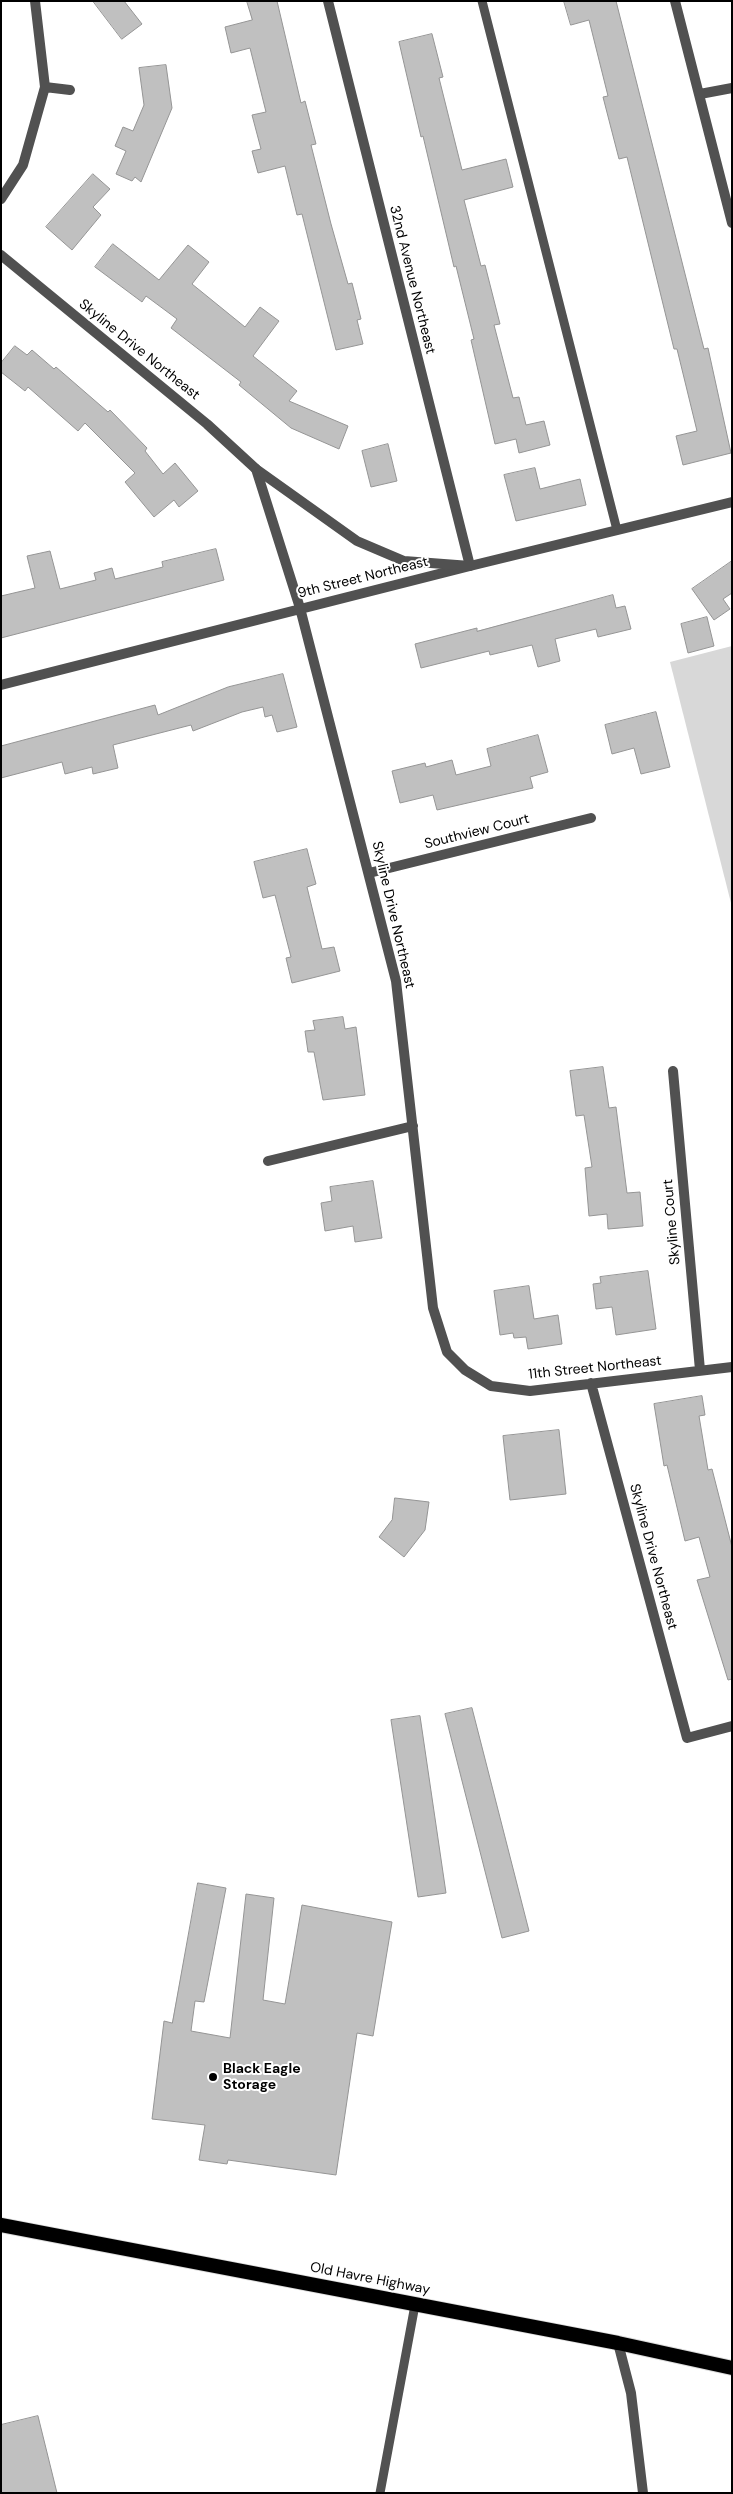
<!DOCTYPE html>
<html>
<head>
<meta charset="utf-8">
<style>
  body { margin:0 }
  #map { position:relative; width:733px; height:2494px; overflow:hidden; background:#fff; font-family:"DM Sans",sans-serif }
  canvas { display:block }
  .frame { position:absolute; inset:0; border:2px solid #000; pointer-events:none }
</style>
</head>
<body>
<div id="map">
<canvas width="733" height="2494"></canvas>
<div class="frame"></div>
</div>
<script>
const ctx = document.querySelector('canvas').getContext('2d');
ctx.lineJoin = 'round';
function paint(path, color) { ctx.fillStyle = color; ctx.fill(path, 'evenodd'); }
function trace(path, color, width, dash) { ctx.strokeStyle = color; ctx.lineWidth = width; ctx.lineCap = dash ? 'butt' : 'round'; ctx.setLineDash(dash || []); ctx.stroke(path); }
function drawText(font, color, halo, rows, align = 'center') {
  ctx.font = font + ' "DM Sans",sans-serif'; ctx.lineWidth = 4; ctx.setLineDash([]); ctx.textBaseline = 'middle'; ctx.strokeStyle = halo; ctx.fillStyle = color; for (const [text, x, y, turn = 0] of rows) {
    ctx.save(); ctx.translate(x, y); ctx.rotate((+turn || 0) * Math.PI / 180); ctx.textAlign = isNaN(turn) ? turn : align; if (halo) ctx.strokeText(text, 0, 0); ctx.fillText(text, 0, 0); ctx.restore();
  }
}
paint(new Path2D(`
  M732,646V907L670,662Z`), '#d8d8d8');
const building = new Path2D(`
  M93,1H124L142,24L122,39Z
  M247,1H277L301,103L305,101L316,144L311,145L331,224L348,284L352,283L361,319L357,320L363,344L336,350L302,214L297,215L285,166L258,173L252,151L261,149L252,115L266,112L250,48L231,53L225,27L252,20Z
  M564,1H616L704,349L708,348L731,453L683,465L676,436L697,431L677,349H674L627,157L619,159L603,97L608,96L589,20L571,25Z
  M432,34L443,77L439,78L462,170L506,159L513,187L464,200L481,266L485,265L500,324L494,325L513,398L519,397L526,425L544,421L550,445L519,453L516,439L495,444L471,340L474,339L456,266L454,267L423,136L421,137L399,42Z
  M166,65L172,108L141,182L135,177L132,181L116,174L126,151L115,146L123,127L133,131L144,105L139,68Z
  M93,174L110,189L93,207L101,215L72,250L46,227Z
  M113,244L159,280L188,245L209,262L192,284L245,327L260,307L279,321L253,356L297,391L289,401L348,426L339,449L291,428L239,385L241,382L171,328L177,319L146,296L142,302L95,267Z
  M15,346L27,355L32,350L54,369L56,367L108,412L110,410L147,448L145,451L163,474L175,463L198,491L179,507L174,500L154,517L125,482L135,473L85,423L78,431L28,387L25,391L1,372V363Z
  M388,444L397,481L371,487L362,451Z
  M535,468L540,489L580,479L586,505L516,521L504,475Z
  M216,549L224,580L1,638V596L35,588L27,556L50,551L60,589L96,580L94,573L112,568L115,579L163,567L162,562Z
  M732,561V593L723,599L730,609L714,620L692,589Z
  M613,595L616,608L625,606L631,629L598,637L596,629L555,639L560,661L538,667L532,645L490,655L489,651L421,668L415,644L477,628V631Z
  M707,617L714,646L688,653L681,624Z
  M283,674L297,727L277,732L272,715L265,717L263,707L242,712L193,731L191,725L113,745L118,768L93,774L92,767L65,774L62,762L1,778V746L155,705L158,715L228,687Z
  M656,712L670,767L641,774L634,748L612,754L605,725Z
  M538,735L548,772L530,777L533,788L437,810L433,795L400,803L392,771L425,763L426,767L452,760L456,775L491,766L487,749Z
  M307,849L316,884L307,887L322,949L334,947L340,971L292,983L286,958L291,957L275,895L263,898L254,862Z
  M343,1017L345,1029L356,1027L365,1095L323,1100L314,1052H308L305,1031L315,1030L313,1021Z
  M603,1067L609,1108L616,1107L627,1193L640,1192L643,1226L608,1229L607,1214L589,1216L585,1168L592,1167L584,1115L576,1116L570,1071Z
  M373,1181L382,1238L355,1242L353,1226L325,1231L321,1203L332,1201L330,1187Z
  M648,1271L656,1329L616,1335L612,1307L596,1309L593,1284L601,1283L600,1277Z
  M529,1286L534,1319L558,1315L562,1344L528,1349L526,1337L514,1338L513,1333L500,1335L494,1291Z
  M702,1396L705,1415L699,1416L708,1470L712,1469L732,1547V1679L728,1680L697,1580L710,1577L699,1537L685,1541L667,1465L664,1466L654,1404Z
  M559,1430L566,1494L510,1500L503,1436Z
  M395,1498L429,1502L425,1530L404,1557L379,1537L392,1520Z
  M472,1708L529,1931L502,1938L445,1714Z
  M420,1716L446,1893L418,1897L391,1720Z
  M198,1883L226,1888L204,2002L195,2001L191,2031L230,2038L246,1894L274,1898L263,2000L285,2004L302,1905L392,1922L373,2036L357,2033L336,2175L228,2160L227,2164L199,2160L205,2125L152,2119L164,2021L172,2023Z
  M38,2416L57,2493H1V2425Z`);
paint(building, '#c0c0c0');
trace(building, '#959595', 1);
const trunk = new Path2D(`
  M1,2225L618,2343L732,2368`);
trace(trunk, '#dbdbdb', 16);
trace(new Path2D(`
  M482,1L617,530
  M380,2493L415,2305`), '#515151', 9);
trace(new Path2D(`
  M675,1L732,223
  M45,87L70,90
  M700,94L732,88
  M1,199L23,165L45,87L35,1
  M256,469L300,608L396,981L433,1308L447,1352L465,1370L491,1386L530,1391L732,1367
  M1,685L470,566L328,1
  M369,873L591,818
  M673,1071L700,1370
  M268,1161L413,1126
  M591,1383L687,1738L732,1726
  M618,2343L631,2393L643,2493`), '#515151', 10);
trace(new Path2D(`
  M1,255L207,424L256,469L357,541L404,561L470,566L732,502`), '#515151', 10);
trace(trunk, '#000', 14);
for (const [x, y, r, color] of [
  [213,2077,5,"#000"]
]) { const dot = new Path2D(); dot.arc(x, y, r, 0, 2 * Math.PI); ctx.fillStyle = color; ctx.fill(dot); trace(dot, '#fff', 2); }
drawText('14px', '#000', '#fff', [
  ["32nd Avenue Northeast",412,280,76],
  ["Skyline Drive Northeast",139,350,39],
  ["9th Street Northeast",363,578,-14],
  ["Southview Court",477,832,-14],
  ["Skyline Drive Northeast",393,915,77],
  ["Skyline Court",672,1222,-95],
  ["11th Street Northeast",595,1368,-6],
  ["Skyline Drive Northeast",653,1557,75],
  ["Old Havre Highway",370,2279,11]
]);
drawText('bold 14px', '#000', '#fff', [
  ["Black Eagle",223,2069],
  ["Storage",223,2085]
], 'left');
</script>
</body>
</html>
